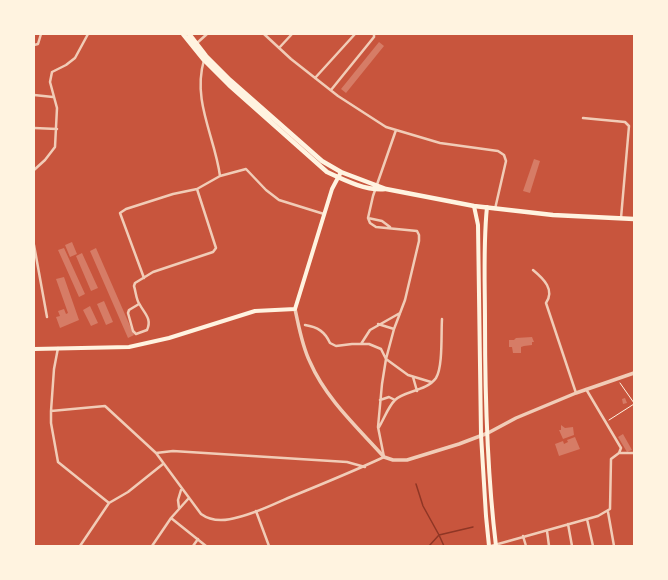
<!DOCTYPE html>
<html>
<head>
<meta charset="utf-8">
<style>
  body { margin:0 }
  #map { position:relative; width:668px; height:580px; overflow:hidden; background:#c8553d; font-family:"Nunito Sans",sans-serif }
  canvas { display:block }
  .frame { position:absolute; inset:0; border:35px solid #fff3e0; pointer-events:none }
</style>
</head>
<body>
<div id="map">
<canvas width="668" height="580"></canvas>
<div class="frame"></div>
</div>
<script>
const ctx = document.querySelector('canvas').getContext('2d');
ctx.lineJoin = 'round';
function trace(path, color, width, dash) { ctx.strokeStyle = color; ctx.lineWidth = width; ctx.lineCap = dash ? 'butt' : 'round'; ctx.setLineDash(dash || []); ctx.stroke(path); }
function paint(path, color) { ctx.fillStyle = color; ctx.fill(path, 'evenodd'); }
trace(new Path2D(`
  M416,484L423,506L439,535L429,546
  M444,546L439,535L473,527`), '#8f3625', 1.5);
paint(new Path2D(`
  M379,42L384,46L346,93L341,89Z
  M534,159L540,161L530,193L523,191Z
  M72,242L77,254L70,257L65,245Z
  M64,248L85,294L79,297L58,250Z
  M96,248L134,335L128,338L90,251Z
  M82,253L98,288L91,291L76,256Z
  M64,277L79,320L60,328L56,317L60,316L58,311L64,309L66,314L68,313L56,279Z
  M104,301L113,322L106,325L97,304Z
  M90,306L98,323L91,326L83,310Z
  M532,337L534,342H532V345L524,346L521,347V353H513L512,347H509V340H514L516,338Z
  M625,398L627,403L623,404L622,399Z
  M561,425L565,428L573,427L574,435L563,439L559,430H561Z
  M623,434L632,450L629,451L627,452L618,437Z
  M575,437L580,449L559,456L555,444L563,441L564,444L568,442L567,440Z`), '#d67c66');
trace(new Path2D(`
  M620,383L634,403
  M609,420L634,404`), '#fff3e0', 1);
trace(new Path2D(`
  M264,34L291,59L338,96L386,127L440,143L498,151L504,155L506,161L495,209
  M197,43L207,34
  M34,45L38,44L41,34
  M279,48L292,34
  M204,60C192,101 215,137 220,176
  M315,78L355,34
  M331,90L374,37V34
  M34,95L53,97
  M583,118L625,122L629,126L621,218
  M34,128L57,129
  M34,170L45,160L55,147L57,108L50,82L52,72L66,65L75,58L88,34
  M368,218L382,221L390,227
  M34,245L47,317
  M533,270C544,279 555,290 546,303L576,393
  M144,278L120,213L126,209L173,194L197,189L220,176L246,169L266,190L279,200L324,214
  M139,304L129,310L128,313L133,331L136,334L147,330C152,319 145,314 140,305C136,300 136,292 134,286L135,283L153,272L213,252L216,248L197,189
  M378,324L394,329
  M305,325C318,327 325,332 330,343L336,346L352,344H369L381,349L386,359L408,375L431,382
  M361,344L370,330L400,313
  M58,348L54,369L51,411V423L58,462L109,503
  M413,377L417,391
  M380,400L389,397L395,400
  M51,411L105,406L156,453
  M379,427C384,419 388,407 395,400C404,391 427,391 436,378C443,367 441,334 442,319
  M619,453H634
  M365,467L347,462L173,451L156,453L201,514C212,522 226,521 239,517C256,513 272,505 288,498C320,485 352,472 384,457L378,427L382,384L386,359L394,329L405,300L419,241V235L417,231L376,227L370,223L368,218L373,196L396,130
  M179,508L178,500L181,490
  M256,511L269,546
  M608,512L614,546
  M171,518L188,499
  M587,519L593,546
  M568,524L572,546
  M547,531L549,546
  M523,536L526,546
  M80,546L109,503L128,492L163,464
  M152,546L171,518L206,546
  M193,546L198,539
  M491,546L598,516L610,509L611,459L619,453L621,448L586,389`), '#f1ccb7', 2.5);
trace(new Path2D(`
  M295,309C299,327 302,346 310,362C326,399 358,428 384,457L393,460H407L459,444L488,433L516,418L576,393L634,373`), '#f1ccb7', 3.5);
trace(new Path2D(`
  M474,206L478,225L481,435L486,516L489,546
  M487,207C483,245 485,284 485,322C485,397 487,472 496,546
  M34,349L129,347L169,338L255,311L295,309L332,189L341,172`), '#fff3e0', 4);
trace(new Path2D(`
  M183,34L204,60L229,85L327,172C344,180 366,191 385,189
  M189,34L206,56L230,80L322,161L341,172L386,189L474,206L553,215L634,219`), '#fff3e0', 4.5);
</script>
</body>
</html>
